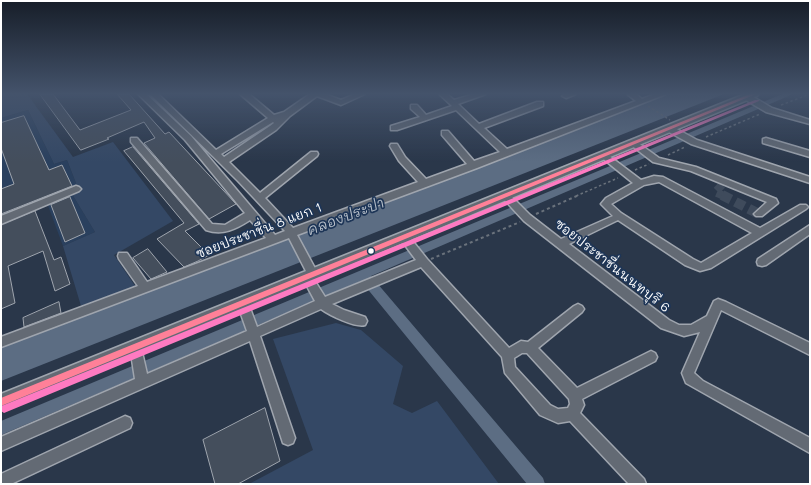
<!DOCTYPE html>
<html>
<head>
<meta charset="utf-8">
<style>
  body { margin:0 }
  #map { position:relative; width:811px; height:485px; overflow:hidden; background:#2a374a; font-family:Mali,sans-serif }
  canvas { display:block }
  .frame { position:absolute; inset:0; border:2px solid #fff; pointer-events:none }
</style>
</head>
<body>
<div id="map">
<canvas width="811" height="485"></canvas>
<div class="frame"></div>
</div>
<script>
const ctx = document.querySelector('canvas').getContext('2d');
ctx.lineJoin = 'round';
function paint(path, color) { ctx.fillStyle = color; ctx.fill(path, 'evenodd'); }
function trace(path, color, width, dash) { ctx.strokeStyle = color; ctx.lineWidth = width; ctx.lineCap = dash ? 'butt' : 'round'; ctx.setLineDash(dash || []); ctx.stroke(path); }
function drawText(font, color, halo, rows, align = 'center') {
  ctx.font = font + ' Mali,"Playpen Sans Thai",sans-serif'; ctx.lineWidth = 3.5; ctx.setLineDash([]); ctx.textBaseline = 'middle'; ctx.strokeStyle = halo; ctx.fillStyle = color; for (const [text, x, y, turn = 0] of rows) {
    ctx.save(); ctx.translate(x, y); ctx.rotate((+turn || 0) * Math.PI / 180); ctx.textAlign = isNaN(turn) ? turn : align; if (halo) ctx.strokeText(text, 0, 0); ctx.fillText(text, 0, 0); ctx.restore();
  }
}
paint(new Path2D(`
  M28,110L54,164L67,160L79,191L72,194L95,232L63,246L47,203L1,222V118Z`), '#2a405e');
paint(new Path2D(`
  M1,94H27L73,157L113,142L173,221L114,255L135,286L81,306L63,246L95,232L72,194L79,191L67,160L54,164L28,110L1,118Z
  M336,323L361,330L403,366L393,404L412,413L437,401L499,484H249L313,450L273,339Z`), '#344865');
paint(new Path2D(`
  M668,94H724L1,381V344Z`), '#5c6d83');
paint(new Path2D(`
  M782,94H793L371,276L543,478L545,484H527L361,281L1,435V421Z`), '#5c6d83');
const building = new Path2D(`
  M40,94H53L80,130L131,110L117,94H129L165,134L169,132L236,204L209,219L144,143L155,138L144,122L107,138L109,139L81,150Z
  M24,116L49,170L62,165L72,186L1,214V189L14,184L1,148V123Z
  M133,147L199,224L185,231L209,255L198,261L184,267L157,239L184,223L124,151Z
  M70,197L85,233L65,242L51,205Z
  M35,211L54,260L61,257L70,284L55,291L43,251L8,266L15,303L1,309V225Z
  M148,249L167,272L151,279L133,258Z
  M59,302L61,313L24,327L23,318Z
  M265,408L280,461L238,484H215L203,440Z`);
paint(building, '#444e5c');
trace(building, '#9fa5ae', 1);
trace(new Path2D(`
  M724,196L715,192L725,182`), '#3f4b5c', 8, [8, 4]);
trace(new Path2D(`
  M722,195L759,214`), '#3f4b5c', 10, [10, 5]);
const minor = new Path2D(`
  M138,94H146L191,136L275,235L285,231L238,181L150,94H158L216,150L268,118L240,94H249L274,115L284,112L310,94H325L341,100L355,94H365L341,105L317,96L290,116L276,130L229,162L260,193L311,152H317L318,154L317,156L265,198L293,228L418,182L399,161L390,146L391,144H397L405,157L426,179L467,164L442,135V131H448L474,161L500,152L456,110L397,130H391V126L420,117L411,109V105H417L426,115L452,106L439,94H447L454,100L474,94H486L458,104L479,124L537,102H543V106L484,128L507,149L636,101L627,94H636L642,99L655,94H666L477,168L297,235L318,274L317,277L313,278L325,297L416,260L399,237L401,234H407L427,259L509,348L521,341L528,342L574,306L578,304L582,306L584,309L582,312L538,348L577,388L651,351L655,353L657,357L655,361L582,399L584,405L580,413L644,479L646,484H629L570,421L558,423L540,415L505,373L502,357L421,267L332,304L344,310L365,317L367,321L365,325C356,328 329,315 321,309L260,336L295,438L293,443L288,445L283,443L250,341L1,451V437L135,379L130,347L132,343L136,341L140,343L147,374L247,331L237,303L239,300L243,298L247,300L257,327L315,301L302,277L303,274L307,273L289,238L1,347V337L138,286L119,259L118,256L119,253H127L147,282L266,238L250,220C236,229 223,236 206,230L131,142V138H137L212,224L225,225L245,213L185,140ZM273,122L274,123L270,126L224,157L221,154ZM522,353H527L569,399L570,404L568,408L558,409L550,405L515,367L514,358Z
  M565,94H576L566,98L562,96Z
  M744,95H750L772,108L810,120V124L766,112L744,99Z
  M667,127H673L697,140L810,177V183L691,144L667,131Z
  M766,138L810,151V157L763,143V139Z
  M634,140L659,158L696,167L776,199L778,203L762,216H756L754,214L767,202L691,171L653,162L631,145L630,143Z
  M604,152L641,180L654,176L663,177L760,228L800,205H806L808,207L806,209L711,268L700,271L685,265L618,220L569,244L669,320L679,325H691L707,316L714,301L718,299L726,302L810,343V355L721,310L694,373L703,381L810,438V453L686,383L682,373L700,332L684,336L661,328L524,221L500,195L502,193H508L530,215L561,239L613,216L601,204L606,198L633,183L601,157L600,155ZM659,182L752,233L701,263L693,259L621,213L611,204L644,185Z
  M76,186L79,187L81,189L79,191L1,224V216Z
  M810,225V234L766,265L762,266L758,265L757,262L758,259Z
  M125,416L130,418L132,423L130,428L11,484H1V474Z`);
const major = new Path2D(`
  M745,94H759L757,96L1,410V394Z`);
trace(minor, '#9fa5ae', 3);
trace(major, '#9fa5ae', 3);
trace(new Path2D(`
  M781,105L810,94
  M648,106L670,120
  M706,137L760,114
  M668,155L685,147
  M635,170L649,164
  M576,196L618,178`), '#6a727c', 1.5, [2.5, 2.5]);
trace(new Path2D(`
  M536,214L579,195
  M431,259L520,222`), '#6a727c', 2, [3, 3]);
paint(minor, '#636a74');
paint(major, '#636a74');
paint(new Path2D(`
  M750,94H756L1,406V398Z`), '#ff8098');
paint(new Path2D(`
  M755,100H759V101L4,413L1,411V406L4,405Z`), '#fe7ac1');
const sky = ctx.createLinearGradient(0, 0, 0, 162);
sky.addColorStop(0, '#171e29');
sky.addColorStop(0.58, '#44536b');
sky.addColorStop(1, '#44536b00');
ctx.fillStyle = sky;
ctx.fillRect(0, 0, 811, 162);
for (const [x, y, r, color] of [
  [371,251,3.5,"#fff"]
]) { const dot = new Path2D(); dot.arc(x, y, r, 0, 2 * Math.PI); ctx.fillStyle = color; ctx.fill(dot); trace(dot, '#1d3557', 1.5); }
drawText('13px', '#fff', '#1d3557', [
  ["ซอยประชาชื่น 8 แยก 1",259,231,-21],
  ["ซอยประชาชื่นนนทบุรี 6",612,266,38]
]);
drawText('italic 14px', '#b8c0ca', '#1d3557', [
  ["คลองประปา",346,217,-21]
]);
</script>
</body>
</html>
